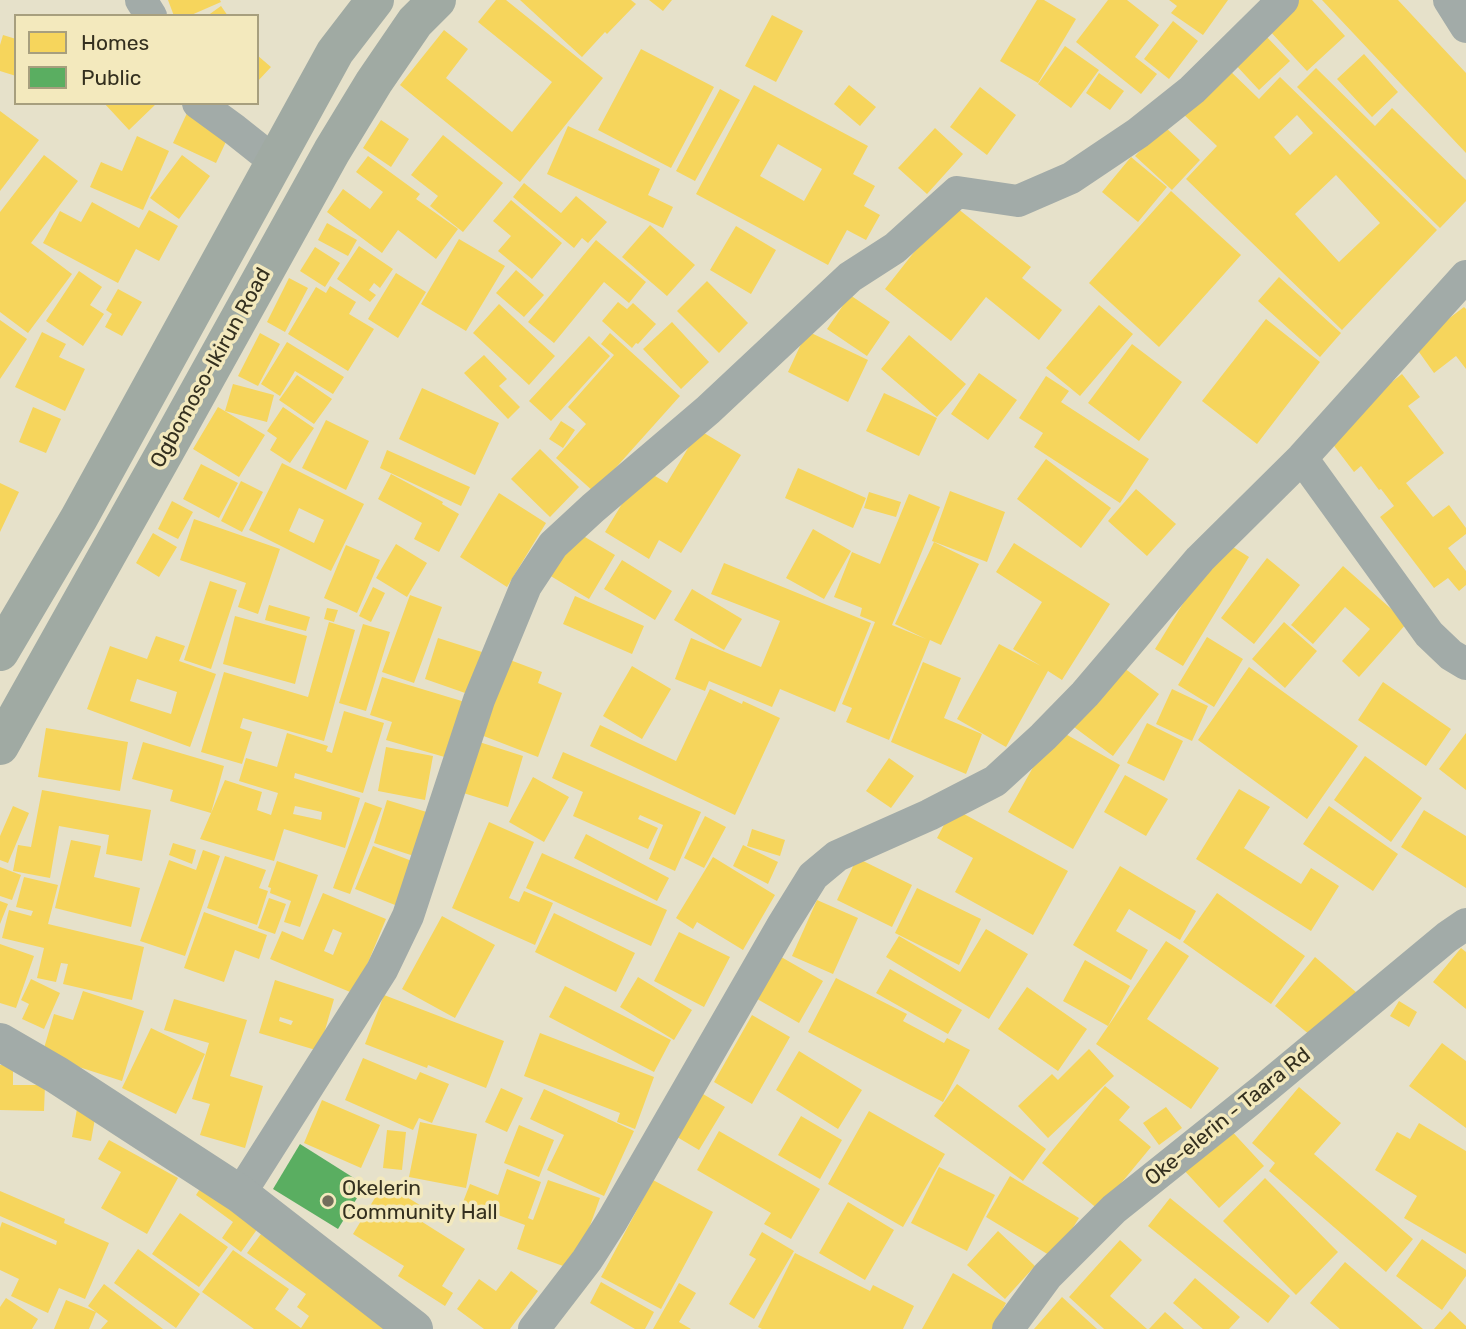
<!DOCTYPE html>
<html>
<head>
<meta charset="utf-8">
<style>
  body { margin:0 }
  #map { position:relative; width:1466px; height:1329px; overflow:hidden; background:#e6e1ca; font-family:Rubik,sans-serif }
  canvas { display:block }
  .legend { position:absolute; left:14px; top:14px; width:245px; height:91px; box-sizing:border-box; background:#f3e9bd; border:2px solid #a79f7e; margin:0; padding:9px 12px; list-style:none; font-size:21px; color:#34301f }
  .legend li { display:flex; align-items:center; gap:14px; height:35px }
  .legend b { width:35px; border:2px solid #a79f7e }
</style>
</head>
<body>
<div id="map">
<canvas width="1466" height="1329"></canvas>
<ul class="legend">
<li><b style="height:19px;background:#f6d55c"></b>Homes</li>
<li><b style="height:19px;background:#5aae61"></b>Public</li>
</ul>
</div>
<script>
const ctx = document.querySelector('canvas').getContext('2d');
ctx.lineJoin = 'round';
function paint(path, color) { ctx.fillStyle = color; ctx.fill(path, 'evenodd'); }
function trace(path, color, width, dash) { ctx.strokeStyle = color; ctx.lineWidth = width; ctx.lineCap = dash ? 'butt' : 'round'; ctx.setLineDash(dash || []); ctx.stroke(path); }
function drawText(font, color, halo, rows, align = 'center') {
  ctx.font = font + ' Rubik,sans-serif'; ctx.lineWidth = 7; ctx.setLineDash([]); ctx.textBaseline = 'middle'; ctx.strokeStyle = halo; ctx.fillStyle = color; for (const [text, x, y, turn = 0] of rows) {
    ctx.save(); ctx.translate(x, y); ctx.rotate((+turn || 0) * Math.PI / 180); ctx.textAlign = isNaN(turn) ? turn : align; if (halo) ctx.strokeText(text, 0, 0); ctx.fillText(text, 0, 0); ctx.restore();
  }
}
paint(new Path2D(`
  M168,0H220L221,2L189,16H174Z
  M496,0H506L603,78L520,182L400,85L444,30L468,49L446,78L512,132L552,82L478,22Z
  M520,0H631L636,4L607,34L605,32L582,57Z
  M649,0H672L663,11Z
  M1037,0H1044L1076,19L1038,83L1000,61Z
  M1108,0H1127L1159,25L1135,57L1157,74L1141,94L1076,42Z
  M1169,0H1228L1203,35L1171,13L1177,6Z
  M1299,0H1312L1345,36L1307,71L1268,29Z
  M1322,0H1398L1466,73V153Z
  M221,6L228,16H207Z
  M772,15L803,31L776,82L745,66Z
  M1173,21L1198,41L1169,79L1144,59Z
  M1263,33L1290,61L1259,90L1233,62Z
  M3,35L16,39V76L0,71V45Z
  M1065,46L1099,70L1071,108L1038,84Z
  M641,49L714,87L671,168L598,130Z
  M1364,54L1398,92L1372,117L1337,79Z
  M257,55L271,67L257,82Z
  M1225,66L1259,99L1280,77L1437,230L1342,330L1186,179L1217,146L1181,112ZM1297,115L1313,133L1290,155L1274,137ZM1336,175L1380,223L1339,262L1295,214Z
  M1316,68L1375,126L1392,108L1466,180V201L1440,228L1297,87Z
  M1099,73L1124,91L1110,110L1086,93Z
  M754,85L868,146L853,174L875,186L864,206L880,215L866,240L847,230L828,265L696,194ZM778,144L822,169L804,201L760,176Z
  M849,85L876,107L860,126L834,104Z
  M980,87L1016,115L987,155L950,127Z
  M720,89L740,100L695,181L676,171Z
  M104,103H157L129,130Z
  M0,111L39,140L0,191Z
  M188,111L231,131L216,163L173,143Z
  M381,120L409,139L391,167L363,148Z
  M568,126L660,169L648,195L673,207L663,228L547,174Z
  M1164,126L1200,160L1172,190L1135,156Z
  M935,128L963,154L927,194L898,168Z
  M443,135L503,183L463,232L430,206L438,196L411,175Z
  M137,136L169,151L143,210L90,187L101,162L122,171Z
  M44,155L78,181L31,243L72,274L28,333L0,312V212Z
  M182,155L210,176L179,219L150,198Z
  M368,156L420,194L416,199L458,229L436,259L398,230L382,253L327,212L343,189L370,209L383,192L356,172Z
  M1131,157L1167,187L1138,222L1102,192Z
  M524,183L561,213L576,196L607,222L588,243L582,238L574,248L513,197Z
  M1171,191L1241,255L1159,347L1089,283Z
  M511,200L562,243L532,279L498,251L511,236L493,221Z
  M92,202L139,228L149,210L178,226L159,261L136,249L118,283L43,243L60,211L81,222Z
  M952,204L1031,267L1022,278L1062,310L1039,340L986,297L951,341L885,289Z
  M327,223L357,240L348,256L318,240Z
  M650,225L695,265L667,296L622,257Z
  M736,226L776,250L751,294L710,270Z
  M459,239L505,266L466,331L421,304Z
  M596,240L646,282L629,303L604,282L554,343L528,322Z
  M359,246L393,269L380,288L374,283L369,290L376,295L370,302L337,279Z
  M315,247L340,263L325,287L300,271Z
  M516,270L544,295L524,317L496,293Z
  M79,271L102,287L90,305L104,314L83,346L46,321Z
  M396,273L426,292L398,338L368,319Z
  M1279,277L1341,333L1320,357L1258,301Z
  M289,278L308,288L285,332L267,322Z
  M707,281L748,323L719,353L677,311Z
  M330,286L356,302L349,314L374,329L348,371L288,334L316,287L326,293Z
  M118,289L142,302L122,336L105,327L112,314L106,310Z
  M850,295L890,322L867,356L827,329Z
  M618,302L627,309L633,303L656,324L638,344L636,343L632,348L602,321Z
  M499,304L555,356L529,385L473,333Z
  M1099,305L1133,334L1080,396L1046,368Z
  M1464,307L1466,309V369L1456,356L1434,373L1414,345Z
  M1266,319L1320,362L1257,444L1202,401Z
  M0,320L27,339L0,379Z
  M672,322L709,362L681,389L643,349Z
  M807,331L868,360L848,402L788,372Z
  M42,332L66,344L59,357L85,369L65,411L15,387Z
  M260,333L280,344L258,386L238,376Z
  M610,333L680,396L594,492L556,458L586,424L568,407L614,355L601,344Z
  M909,335L966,384L937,417L881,369Z
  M589,336L610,356L551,421L529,401Z
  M287,342L344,377L333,394L295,371L280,396L261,384Z
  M1132,344L1182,382L1139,441L1088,403Z
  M484,355L507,379L499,386L520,407L508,419L464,373Z
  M979,373L1017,400L988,440L951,414Z
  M1402,374L1420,397L1408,406L1444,453L1406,483L1433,517L1449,505L1466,528V534L1448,548L1466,571V585L1459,591L1448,578L1434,588L1380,517L1394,506L1381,489L1379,490L1361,466L1354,472L1325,434Z
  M297,375L332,399L314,424L279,400Z
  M1046,376L1069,391L1061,402L1149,459L1120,503L1034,447L1043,433L1019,418Z
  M233,384L274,395L267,422L225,411Z
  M422,388L499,423L475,475L399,439Z
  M884,393L937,418L919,456L866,431Z
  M33,407L61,419L46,453L19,442Z
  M218,407L265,435L239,477L193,449Z
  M283,407L314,428L290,463L270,450L277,438L267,431Z
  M326,420L369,441L346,490L302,468Z
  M561,421L575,430L563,448L549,439Z
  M699,430L741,455L681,553L659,540L649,559L605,532L643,469L667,483Z
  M540,449L579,487L550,517L511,479Z
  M387,450L470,487L461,506L380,468Z
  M1046,459L1111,508L1081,548L1017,499Z
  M282,463L364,504L331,571L249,530ZM299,508L324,520L314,543L289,531Z
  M201,464L238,483L219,518L183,499Z
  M798,468L866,498L853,528L785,498Z
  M391,474L443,502L442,504L459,514L439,552L414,539L422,523L378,499Z
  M241,481L263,492L242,532L221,521Z
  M0,483L19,492L0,532Z
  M1136,489L1176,524L1147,556L1108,521Z
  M950,491L1005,512L987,562L932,541Z
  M869,492L901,502L896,517L864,508Z
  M499,493L546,523L507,587L460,557Z
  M909,494L940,507L892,625L926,639L895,624L934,542L979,564L941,645L930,640L889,740L846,722L852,708L842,704L875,622L860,616L862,608L834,597L852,552L880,564Z
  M172,501L193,512L178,539L158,529Z
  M194,519L280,549L258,614L238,607L246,583L180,560Z
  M813,529L851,551L824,599L786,578Z
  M575,531L615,555L589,599L549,575Z
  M153,533L177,547L159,577L136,563Z
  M1222,540L1249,557L1183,666L1155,649Z
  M1014,543L1110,604L1062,680L1048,671L1006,747L957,719L999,644L1041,666L1013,649L1042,602L996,572Z
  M396,544L427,563L407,597L376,578Z
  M346,545L380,560L357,613L324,598Z
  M1267,558L1300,585L1254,644L1221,618Z
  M622,560L672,591L655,620L604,589Z
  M724,563L871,623L835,712L780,689L772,707L709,681L705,691L675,679L691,638L761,667L780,621L711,594Z
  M1343,566L1407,623L1359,677L1342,661L1370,629L1345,607L1313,644L1291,625Z
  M210,581L237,590L211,669L184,660Z
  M373,587L385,593L371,622L359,616Z
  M692,589L742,619L724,650L674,620Z
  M410,595L442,607L414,683L382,672Z
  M575,596L644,626L632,654L563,624Z
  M269,605L310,617L306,631L265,620Z
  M327,608L338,610L334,622L324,619Z
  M235,616L307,636L295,684L223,664Z
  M329,622L355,630L324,741L243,718L240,728L252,732L242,764L201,752L224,672L308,697Z
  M1284,622L1317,651L1285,688L1252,659Z
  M363,624L390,632L366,711L339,703Z
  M156,636L185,646L179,661L216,674L190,747L87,709L110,646L147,659ZM137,679L177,692L171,714L130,701Z
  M1207,637L1243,659L1214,707L1178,685Z
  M438,638L482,652L468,694L425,679Z
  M510,660L542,672L538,683L562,693L538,757L481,735Z
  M923,662L961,678L944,718L982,734L966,774L891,742Z
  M1120,665L1159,694L1113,756L1074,727Z
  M632,666L671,689L642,739L603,716Z
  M1249,667L1358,746L1307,819L1198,740Z
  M382,677L465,702L448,758L386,740L392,722L370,715Z
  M1383,682L1451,729L1426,766L1358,720Z
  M710,689L742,704L743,701L780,718L735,815L590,746L600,725L676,761Z
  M1172,689L1208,706L1192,741L1156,724Z
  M344,711L384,723L363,793L295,773L294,778L360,798L345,848L284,829L274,861L200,839L225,780L262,792L257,810L271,815L278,793L239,781L246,758L277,767L287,733L328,746L326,751L332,753ZM295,806L322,812L321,820L293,814Z
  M1147,723L1183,741L1164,781L1127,763Z
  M46,728L128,742L120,791L38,777Z
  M1055,728L1120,765L1073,849L1008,812Z
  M1466,733V790L1439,769Z
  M473,740L523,756L508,807L457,791Z
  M143,742L224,766L211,813L170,801L173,790L132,779Z
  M386,747L433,756L425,800L378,791Z
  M563,752L701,812L675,871L649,859L663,825L640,815L638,819L658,828L648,849L573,816L583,792L552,778Z
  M1365,756L1422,798L1391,842L1334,800Z
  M889,758L914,776L891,808L866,791Z
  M1125,775L1168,799L1146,836L1104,812Z
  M533,777L569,797L544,842L509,822Z
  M1239,789L1270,807L1244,848L1301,884L1311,868L1339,886L1311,931L1196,859Z
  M42,790L151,810L142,861L106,854L109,835L59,826L50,878L13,871L18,845L31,847Z
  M387,800L430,813L417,857L374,843Z
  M365,802L382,808L350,894L333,888Z
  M13,806L29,813L8,863L0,860V836Z
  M1329,806L1398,854L1373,891L1303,844Z
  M953,808L1068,871L1033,935L955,892L973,858L937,838Z
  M1424,810L1466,836V888L1401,847Z
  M705,816L726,827L704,868L684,858Z
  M489,822L534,842L509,898L519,902L524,891L553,903L535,945L452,908Z
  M752,829L785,840L780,856L747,846Z
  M586,834L669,878L657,901L574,858Z
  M71,840L101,846L94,877L140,888L131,927L55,908Z
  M173,843L196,850L192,864L169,855Z
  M743,845L778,862L768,884L733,866Z
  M373,846L417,863L400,907L355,889Z
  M203,850L220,856L185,956L140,941L169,860L196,870Z
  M542,853L667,910L651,946L526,888Z
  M225,856L266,870L259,888L268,891L257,925L207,908Z
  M713,857L775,895L743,950L697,922L693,929L676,918Z
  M857,858L912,885L892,927L837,900Z
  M277,861L318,875L300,927L284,922L291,901L270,893L271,888L268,887Z
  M1120,866L1196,911L1180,940L1129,909L1116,931L1148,950L1131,980L1073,945Z
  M0,867L21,875L12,900L0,896Z
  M24,877L58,885L48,924L144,947L132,1000L63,984L68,964L61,963L56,982L37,978L44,948L2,938L9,910L31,916L33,911L16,907Z
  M917,888L981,919L959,965L895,933Z
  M323,893L386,919L355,994L270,959L282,931L303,940ZM333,929L342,933L333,955L324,951Z
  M1217,893L1305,956L1271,1004L1183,942Z
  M269,898L286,904L275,934L258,928Z
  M817,900L858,918L833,974L792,956Z
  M0,901L8,904L0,924Z
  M204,912L267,935L259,959L235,950L224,982L184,968Z
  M554,913L635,953L616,992L535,952Z
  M442,916L495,945L455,1018L402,989Z
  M986,929L1028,954L989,1019L886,957L899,936L960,972Z
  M679,932L730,957L704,1007L654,981Z
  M1166,941L1189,956L1147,1019L1219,1068L1191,1109L1096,1044Z
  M0,944L34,956L16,1008L0,1003Z
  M1461,948L1466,952V1009L1433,982Z
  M776,954L823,981L799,1023L752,996Z
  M1315,957L1356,992L1316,1040L1275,1006Z
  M1085,960L1130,986L1108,1026L1063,1001Z
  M890,969L962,1010L948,1034L876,993Z
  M638,977L692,1010L674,1040L620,1007Z
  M836,978L907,1014L903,1021L944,1043L947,1038L970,1050L943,1102L808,1032Z
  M31,979L60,993L44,1029L22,1019L29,1004L21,1000Z
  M275,980L334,999L319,1051L259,1033ZM280,1017L293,1021L291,1025L279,1021Z
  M565,986L671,1040L654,1072L549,1017Z
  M1027,987L1087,1029L1058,1071L998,1029Z
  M83,991L144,1011L122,1081L42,1055L54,1014L73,1020Z
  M384,995L504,1041L486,1088L428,1065L427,1068L365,1044Z
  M174,999L247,1020L230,1076L263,1086L245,1148L200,1135L210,1104L192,1099L209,1043L164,1030Z
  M1399,1001L1417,1012L1409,1027L1390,1016Z
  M752,1015L790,1037L752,1104L714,1082Z
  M151,1028L205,1054L176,1114L122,1088Z
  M540,1033L654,1077L635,1129L617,1122L620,1113L524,1076Z
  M1442,1043L1466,1061V1128L1409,1086Z
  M1089,1049L1114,1076L1048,1138L1018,1106L1052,1074L1058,1080Z
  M799,1051L862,1090L838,1129L776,1090Z
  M363,1058L416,1080L420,1072L449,1084L432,1123L419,1118L413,1130L345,1100Z
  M0,1065H13V1085H45L44,1111L0,1110Z
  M957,1084L1046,1149L1023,1181L934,1116Z
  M1105,1086L1130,1107L1119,1120L1151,1147L1099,1210L1042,1163Z
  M1299,1087L1341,1123L1314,1154L1413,1239L1386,1272L1269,1171L1275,1163L1252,1143Z
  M501,1088L523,1098L507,1132L485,1122Z
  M544,1089L634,1131L604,1196L547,1170L564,1135L530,1119Z
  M703,1094L725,1107L699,1150L677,1137Z
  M322,1100L380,1125L361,1168L304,1143Z
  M1166,1107L1182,1128L1159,1145L1143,1123Z
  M77,1109L96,1113L91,1141L72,1137Z
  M869,1111L945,1154L903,1227L828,1184Z
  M801,1116L842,1140L820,1179L778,1155Z
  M420,1122L477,1134L466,1188L409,1177Z
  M1419,1123L1466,1151V1254L1404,1218L1417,1196L1375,1170L1397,1132L1410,1139Z
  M519,1125L554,1140L539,1177L504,1163Z
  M1227,1126L1264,1166L1219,1208L1182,1168Z
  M387,1130L406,1132L402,1170L383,1168Z
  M719,1131L820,1189L791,1239L764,1224L771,1213L697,1170Z
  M109,1140L178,1178L147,1234L101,1208L121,1172L98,1159Z
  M939,1167L995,1195L967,1251L911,1223Z
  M507,1169L541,1182L528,1218L533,1220L548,1180L600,1198L574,1270L517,1249L525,1225L463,1202L470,1184L498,1195Z
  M1010,1176L1079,1218L1054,1258L986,1217Z
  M1265,1178L1338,1252L1296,1295L1223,1221Z
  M653,1180L713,1212L661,1309L601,1277Z
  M384,1183L423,1207L416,1218L465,1249L442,1286L453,1293L445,1306L398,1276L404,1266L353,1234Z
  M201,1187L258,1228L241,1252L222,1238L233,1222L196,1195Z
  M0,1191L65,1219L64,1223L109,1243L85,1299L59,1288L48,1313L11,1296L19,1279L0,1270V1228L2,1222L56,1245L57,1241L0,1216Z
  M1170,1198L1290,1296L1268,1323L1148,1226Z
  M848,1202L894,1230L865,1280L819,1253Z
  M180,1213L228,1247L199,1287L152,1254Z
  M998,1231L1035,1266L1005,1299L967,1265Z
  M762,1232L794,1251L754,1319L729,1304L756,1259L749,1255Z
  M261,1234L395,1329H254L202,1292L233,1250L289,1289L275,1309L301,1328L309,1316L297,1307L306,1294L247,1253Z
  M1422,1239L1466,1270V1276L1442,1310L1396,1276Z
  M1120,1240L1142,1260L1110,1296L1147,1329H1104L1069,1297Z
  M138,1249L200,1294L176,1328L114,1283Z
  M795,1253L870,1291L873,1285L914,1306L903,1329H762L758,1327Z
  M1345,1262L1423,1329H1340L1310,1303Z
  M511,1271L538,1291L510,1329H484L457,1309L479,1279L496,1291Z
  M953,1273L1006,1303L992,1329H922Z
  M1195,1278L1240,1317L1229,1329H1203L1173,1303Z
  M601,1282L654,1312L645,1329H635L590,1303Z
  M679,1283L696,1293L679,1322L691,1329H653Z
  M104,1284L163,1329H101L108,1321L88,1306Z
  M1062,1297L1097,1329H1034Z
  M6,1298L38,1319L32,1329H0V1307Z
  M66,1300L96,1312L89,1329H54Z
  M1450,1311L1466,1326V1329H1434Z
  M1165,1312L1184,1329H1149Z`), '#f6d55c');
paint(new Path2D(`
  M300,1144L365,1185L338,1229L273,1189Z`), '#5aae61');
trace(new Path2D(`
  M141,0L151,16
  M1449,0L1466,27
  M198,103L235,130L274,161
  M1302,458L1429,634L1451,655L1466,664
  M240,1194L382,970L408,916L479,700L526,586L553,545L593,508L708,410L850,277L895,248L957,192L1018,201L1071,178L1138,133L1192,90L1283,0
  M534,1329L587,1260L612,1221L782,926L813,876L837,856L929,815L995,781L1043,737L1085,694L1200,559L1302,458L1466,276
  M1008,1329L1047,1276L1114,1209L1264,1089L1447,937L1466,924`), '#a2aba8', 32);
trace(new Path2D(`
  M0,1042L57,1075L240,1194L414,1329`), '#a2aba8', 38);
trace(new Path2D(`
  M0,652L79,518L335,52L375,0
  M0,746L165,452L332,151L374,82L415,22L437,0`), '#a0aaa3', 38);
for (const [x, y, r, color] of [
  [328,1201,7,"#726e5b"]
]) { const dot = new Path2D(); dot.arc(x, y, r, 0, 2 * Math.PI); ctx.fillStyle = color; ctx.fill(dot); trace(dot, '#f3e9bd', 2.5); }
drawText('21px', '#34301f', '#f3e9bd', [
  ["Ogbomoso-Ikirun Road",211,368,-61],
  ["Oke-elerin - Taara Rd",1228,1117,-39]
]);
drawText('21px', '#34301f', '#f3e9bd', [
  ["Okelerin",342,1189],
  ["Community Hall",342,1213]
], 'left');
</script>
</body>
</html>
